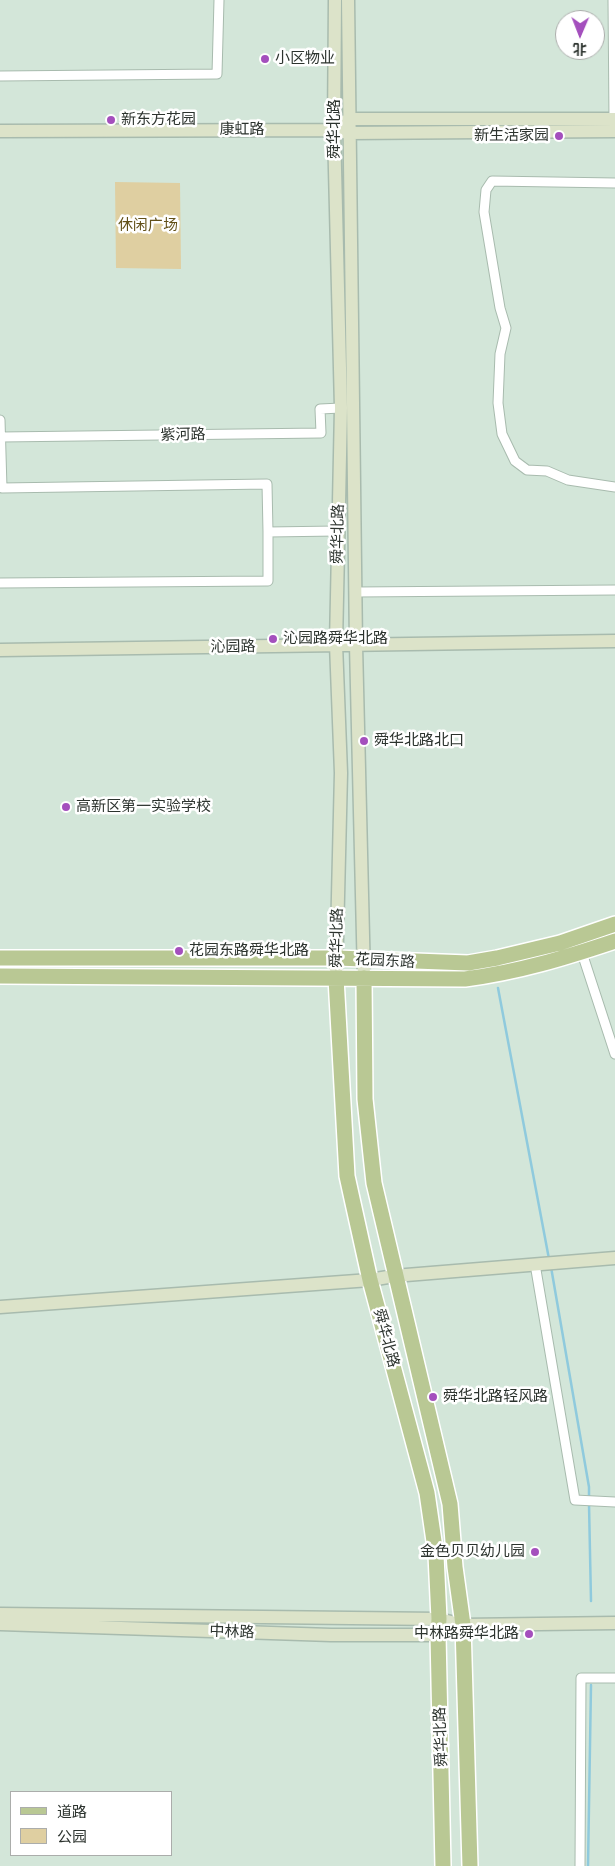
<!DOCTYPE html>
<html>
<head>
<meta charset="utf-8">
<style>
  body { margin:0 }
  #map { position:relative; width:615px; height:1866px; overflow:hidden; background:#d3e6d9; font-family:"Work Sans","Noto Sans SC",sans-serif }
  canvas { display:block }
  .legend { position:absolute; left:10px; top:1791px; width:162px; height:65px; box-sizing:border-box; background:#fff; border:1px solid #abadab; margin:0; padding:6px 9px; list-style:none; font-size:15px; color:#2c332e }
  .legend li { display:flex; align-items:center; gap:10px; height:25px }
  .legend b { width:25px; border:1px solid #abadab }
  .north { position:absolute; left:555px; top:10px; width:50px; height:50px; box-sizing:border-box; background:#fff; border:1px solid #abadab; border-radius:50%; rotate:181deg; font-size:14px; font-weight:700; line-height:20px; text-align:center; color:#2c332e }
  .north::after { content:''; display:block; margin:auto; width:18px; height:22px; background:#a44fbd; clip-path:polygon(50% 0,100% 100%,50% 72%,0 100%) }
</style>
</head>
<body>
<div id="map">
<canvas width="615" height="1866"></canvas>
<ul class="legend">
<li><b style="height:6px;background:#b9c894"></b>道路</li>
<li><b style="height:14px;background:#dfcfa1"></b>公园</li>
</ul>
<div class="north">北</div>
</div>
<script>
const ctx = document.querySelector('canvas').getContext('2d');
ctx.lineJoin = 'round';
function paint(path, color) { ctx.fillStyle = color; ctx.fill(path, 'evenodd'); }
function trace(path, color, width, dash) { ctx.strokeStyle = color; ctx.lineWidth = width; ctx.lineCap = dash ? 'butt' : 'round'; ctx.setLineDash(dash || []); ctx.stroke(path); }
function drawText(font, color, halo, rows, align = 'center') {
  ctx.font = font + ' "Work Sans","Noto Sans SC",sans-serif'; ctx.lineWidth = 5; ctx.setLineDash([]); ctx.textBaseline = 'middle'; ctx.strokeStyle = halo; ctx.fillStyle = color; for (const [text, x, y, turn = 0] of rows) {
    ctx.save(); ctx.translate(x, y); ctx.rotate((+turn || 0) * Math.PI / 180); ctx.textAlign = isNaN(turn) ? turn : align; if (halo) ctx.strokeText(text, 0, 0); ctx.fillText(text, 0, 0); ctx.restore();
  }
}
paint(new Path2D(`
  M115,182L180,183L181,269L116,268Z`), '#dfcfa1');
trace(new Path2D(`
  M498,988L549,1259
  M551,1267L589,1487V1499
  M589,1504L591,1601
  M588,1866L591,1685`), '#8fcadd', 2.5);
const street = new Path2D(`
  M613,0L614,119
  M0,76L217,74L219,0
  M615,183L492,181L486,190L484,212L500,308L506,328L500,354L498,403L502,434L515,461L527,470L547,471L568,480L615,487
  M0,420L2,488L267,484L268,532L337,531
  M1,437L321,433L320,409L341,408
  M0,583L268,581V532
  M356,592L615,590
  M582,953L615,1054
  M535,1264L575,1500L615,1502
  M580,1866L581,1678H615`);
const secondary = new Path2D(`
  M335,0L334,130L341,408L336,644L341,773L336,978
  M348,0L356,645L364,978
  M342,124L349,119H615
  M0,131L334,130L349,133L615,131
  M0,650L615,641
  M0,1307L370,1280L394,1276L615,1258
  M0,1614L439,1619L463,1625L615,1623
  M0,1624L331,1635H438L463,1625`);
const primary = new Path2D(`
  M0,958H337L468,963L497,958L560,943L615,924
  M0,976L465,979C519,972 564,958 615,941
  M336,978L347,1176L370,1280L427,1493L436,1555L439,1619L438,1635L443,1866
  M364,978L365,1099L374,1183L450,1504L455,1567L463,1625L470,1866`);
trace(street, '#a8bbae', 11);
trace(secondary, '#a8bbae', 15);
trace(primary, '#fff', 18);
trace(street, '#fff', 9);
trace(secondary, '#dce3c9', 12);
trace(primary, '#b9c894', 15);
for (const [x, y, r, color] of [
  [265,59,5,"#a44fbd"],
  [111,120,5,"#a44fbd"],
  [559,136,5,"#a44fbd"],
  [273,639,5,"#a44fbd"],
  [364,741,5,"#a44fbd"],
  [66,807,5,"#a44fbd"],
  [179,951,5,"#a44fbd"],
  [433,1397,5,"#a44fbd"],
  [535,1552,5,"#a44fbd"],
  [529,1634,5,"#a44fbd"]
]) { const dot = new Path2D(); dot.arc(x, y, r, 0, 2 * Math.PI); ctx.fillStyle = color; ctx.fill(dot); trace(dot, '#fff', 2); }
drawText('15px', '#2c332e', '#fff', [
  ["小区物业",275,59],
  ["新东方花园",121,120],
  ["新生活家园",549,136,"right"],
  ["沁园路舜华北路",283,639],
  ["舜华北路北口",374,741],
  ["高新区第一实验学校",76,807],
  ["花园东路舜华北路",189,951],
  ["舜华北路轻风路",443,1397],
  ["金色贝贝幼儿园",525,1552,"right"],
  ["中林路舜华北路",519,1634,"right"]
], 'left');
drawText('15px', '#2c332e', '#fff', [
  ["舜华北路",335,129,-90],
  ["康虹路",242,130],
  ["紫河路",183,435,-1],
  ["舜华北路",338,534,-89],
  ["沁园路",233,647,-1],
  ["舜华北路",337,938,-89],
  ["花园东路",385,961,3],
  ["舜华北路",386,1338,75],
  ["中林路",232,1632,2],
  ["舜华北路",441,1737,-92]
]);
drawText('15px', '#625018', '#fff', [
  ["休闲广场",148,226]
]);
</script>
</body>
</html>
